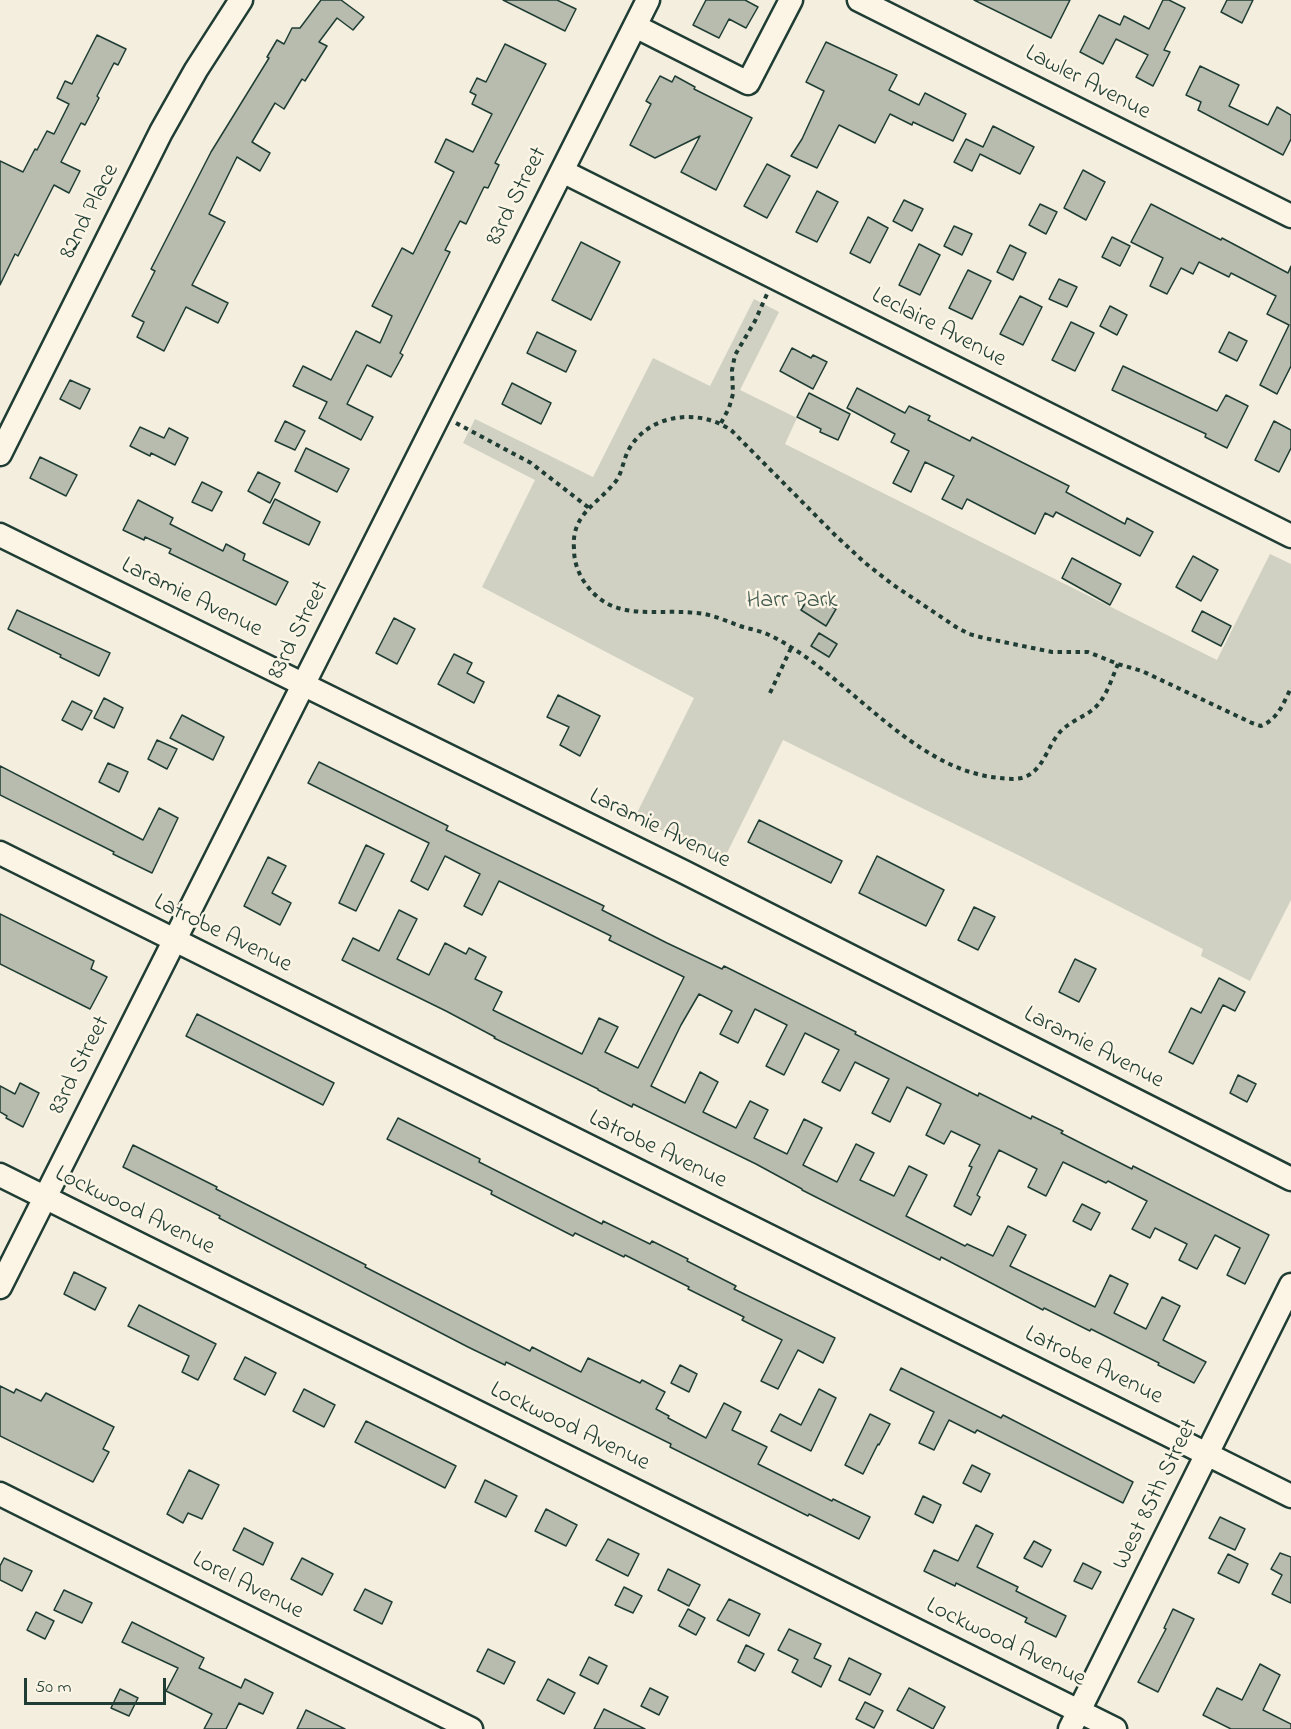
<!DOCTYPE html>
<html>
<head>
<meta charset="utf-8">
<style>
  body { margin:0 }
  #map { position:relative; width:1291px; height:1729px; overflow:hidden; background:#f3eede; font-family:"Indie Flower",sans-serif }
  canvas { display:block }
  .scale { position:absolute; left:24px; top:1678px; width:142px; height:27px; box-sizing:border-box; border:3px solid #1f3d34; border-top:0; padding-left:8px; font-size:18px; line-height:21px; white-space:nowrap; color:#1f3d34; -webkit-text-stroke:4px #fcf5e5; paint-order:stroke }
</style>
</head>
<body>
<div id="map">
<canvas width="1291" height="1729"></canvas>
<div class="scale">50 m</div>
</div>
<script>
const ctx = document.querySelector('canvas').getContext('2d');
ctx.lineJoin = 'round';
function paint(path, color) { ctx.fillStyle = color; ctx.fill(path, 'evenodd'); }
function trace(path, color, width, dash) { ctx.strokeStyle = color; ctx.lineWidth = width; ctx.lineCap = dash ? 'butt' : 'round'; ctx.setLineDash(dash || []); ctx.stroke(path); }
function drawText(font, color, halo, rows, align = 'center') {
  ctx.font = font + ' "Indie Flower",sans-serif'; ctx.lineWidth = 5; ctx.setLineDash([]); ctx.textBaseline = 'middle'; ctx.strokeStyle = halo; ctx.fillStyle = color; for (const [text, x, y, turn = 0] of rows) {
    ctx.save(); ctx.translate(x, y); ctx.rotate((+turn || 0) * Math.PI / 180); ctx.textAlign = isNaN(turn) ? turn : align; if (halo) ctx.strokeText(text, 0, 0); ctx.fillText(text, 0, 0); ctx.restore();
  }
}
paint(new Path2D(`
  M754,299L779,312L740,390L797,418L785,444L1217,660L1270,554L1291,564V900L1250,981L1201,956L1203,949L1020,856L783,740L723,861L635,817L694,698L482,587L535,480L463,443L475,419L593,477L653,358L710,386Z`), '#d0d1c2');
const building = new Path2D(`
  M321,0H341L364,17L353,30L337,18L319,42L327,46L305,81L302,79L284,109L275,103L252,142L270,153L260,171L237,157L209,214L225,222L192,285L228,303L218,323L186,307L164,351L137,337L144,322L132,316L155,271L151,269L211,152L269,58L267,57L277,40L284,44L292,28H300Z
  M503,0H557L576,9L565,31Z
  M706,0H745L758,7L746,28L729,19L719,38L693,25Z
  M974,0H1070L1051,38Z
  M1163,0H1169L1185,8L1164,50L1170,52L1153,86L1136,77L1148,55L1116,39L1103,64L1080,52L1099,15L1120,25L1124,16L1149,29Z
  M1227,0H1253L1242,23L1221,12Z
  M97,35L126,49L118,65L114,63L97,96L99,98L85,125L81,123L61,162L80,171L69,193L54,185L18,256L15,254L0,285V161L23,172L35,149L37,150L47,131L54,134L69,104L57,98L65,81L72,84Z
  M826,42L897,75L889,90L919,105L925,93L966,114L953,141L913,122L912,125L890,114L875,143L839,125L817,168L791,156L802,139L824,91L806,82Z
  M505,44L546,64L495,163L499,165L488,188L484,187L466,224L460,221L445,250L450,252L400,353L403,355L391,377L367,365L347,404L373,417L361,440L319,418L327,402L293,386L303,366L331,380L356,331L380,343L392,316L372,306L402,248L413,254L454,172L435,162L446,139L473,152L492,114L472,104L476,95L470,92L477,78L486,82Z
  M1200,66L1239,85L1229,106L1268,125L1277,107L1291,115V139L1283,155L1198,110L1201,102L1186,95Z
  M660,76L672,82L675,76L695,87L694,89L752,118L716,190L681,172L700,136L655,158L630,145L651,104L646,101Z
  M993,126L1034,147L1020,174L980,154L972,171L954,162L966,139L983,147Z
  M767,164L790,176L767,218L744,206Z
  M1083,170L1105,182L1086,220L1064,208Z
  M817,191L838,202L817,242L796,232Z
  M904,200L923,209L912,231L893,221Z
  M1040,204L1057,212L1046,234L1029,225Z
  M1151,204L1221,240L1222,238L1288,273L1291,266V366L1277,394L1260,385L1289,325L1267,314L1276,296L1231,273L1229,277L1199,262L1193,274L1181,268L1167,294L1150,286L1163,258L1131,242Z
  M868,217L888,228L870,263L850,253Z
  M954,226L972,234L962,255L944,246Z
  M1112,237L1130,246L1120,266L1102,257Z
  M581,242L620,262L591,320L552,300Z
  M919,244L940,255L920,295L899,285Z
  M1010,245L1026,253L1013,280L997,272Z
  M968,270L991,281L972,319L949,308Z
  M1059,279L1077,287L1067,307L1049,299Z
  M1020,296L1042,307L1023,345L1000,334Z
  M1110,306L1127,315L1117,335L1100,326Z
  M1071,322L1094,333L1075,371L1052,360Z
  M537,332L576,351L566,372L527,353Z
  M1229,332L1247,341L1237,361L1219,352Z
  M792,348L811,358L813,355L827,362L813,389L780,371Z
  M1123,366L1217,411L1226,395L1248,406L1227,448L1205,437L1206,434L1112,390Z
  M70,380L90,389L80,409L60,399Z
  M512,383L551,403L541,424L502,404Z
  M857,388L905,413L909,406L930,416L928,420L970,441L972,437L1069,486L1066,492L1125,524L1127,518L1153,532L1140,556L1056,512L1053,517L1045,513L1035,534L967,499L962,509L942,499L954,476L925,462L911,492L893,483L909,451L891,442L895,434L847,408Z
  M809,393L850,414L838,440L820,432L821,429L797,417Z
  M285,421L305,431L295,450L275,441Z
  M1274,421L1291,430V448L1279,472L1255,460Z
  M140,427L164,438L169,428L188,438L175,465L151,453L150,456L130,446Z
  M306,448L349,469L337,492L295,471Z
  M40,457L77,475L66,496L30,478Z
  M258,472L280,483L270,503L248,491Z
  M202,482L222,492L212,511L192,502Z
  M275,499L320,522L309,545L263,523Z
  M138,500L173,518L170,524L223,551L226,544L245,554L243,560L288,582L276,605L169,553L171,549L145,537L144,540L123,530Z
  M1193,556L1218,570L1201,601L1176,587Z
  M1072,558L1121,584L1110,605L1062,578Z
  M811,594L836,609L826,626L801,610Z
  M17,610L110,653L99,676L60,657L61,655L8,629Z
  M1202,611L1231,626L1221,646L1192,631Z
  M394,618L415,629L397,664L376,653Z
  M819,633L837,644L829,657L811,646Z
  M454,654L472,663L467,673L484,682L474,703L438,684Z
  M558,695L600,716L580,756L560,745L569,727L547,717Z
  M104,698L123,708L114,728L94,718Z
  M72,701L92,711L82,730L62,720Z
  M182,715L224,737L213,760L170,738Z
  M157,740L177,749L167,769L148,759Z
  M319,762L448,826L446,830L604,906L602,910L667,943L722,969L724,966L856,1032L855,1034L978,1096L979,1093L1031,1119L1032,1116L1063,1131L1061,1133L1132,1169L1133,1166L1269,1235L1245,1284L1227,1275L1240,1248L1215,1235L1197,1269L1179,1260L1187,1244L1155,1228L1150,1238L1132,1229L1147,1201L1108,1181L1106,1183L1063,1162L1046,1196L1028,1187L1037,1169L999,1150L977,1195L980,1197L971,1215L954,1206L972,1167L969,1166L980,1145L951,1131L944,1144L926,1135L941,1104L907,1087L890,1122L872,1113L889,1079L855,1062L840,1091L822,1082L839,1050L805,1033L784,1075L766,1066L787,1025L755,1009L738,1043L720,1034L732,1011L699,994L681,1025L651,1086L685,1103L700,1072L718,1082L703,1112L736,1128L750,1101L768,1110L754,1138L787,1154L804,1119L822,1128L803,1165L837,1182L856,1144L874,1153L860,1180L894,1196L909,1166L927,1175L906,1216L965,1246L967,1244L993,1256L1008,1226L1026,1235L1010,1266L1095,1307L1110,1275L1128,1284L1114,1313L1146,1329L1162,1297L1180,1306L1163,1340L1206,1362L1194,1383L1158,1365L1159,1363L1091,1329L1090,1331L1044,1308L1043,1310L941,1257L940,1260L802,1190V1189L756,1164L633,1104L632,1107L598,1090V1089L494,1038L495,1037L446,1011L342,960L353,938L379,951L399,910L417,919L397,959L429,975L445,943L466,954L469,948L486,957L475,979L502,992L493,1010L582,1054L599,1018L618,1027L605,1052L638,1068L684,977L609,940L611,936L499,881L482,915L464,906L480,874L445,856L428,890L411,881L429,843L308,783Z
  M108,763L128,772L119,792L99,782Z
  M0,766L143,840L159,808L178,818L152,873L113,854L114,852L0,795Z
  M759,820L842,861L831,883L748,842Z
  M366,845L384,854L356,911L339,903Z
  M877,856L944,890L926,926L859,893Z
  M268,857L286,866L272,893L291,903L280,925L244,906Z
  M974,907L995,917L978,950L958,940Z
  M0,914L94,961L91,969L107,977L90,1009L0,964Z
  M1075,959L1096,969L1079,1002L1059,992Z
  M1219,978L1245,992L1235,1011L1223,1005L1193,1064L1169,1052L1191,1008L1201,1013Z
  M197,1014L334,1083L323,1105L186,1036Z
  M1238,1075L1256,1084L1247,1102L1230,1093Z
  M20,1083L39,1093L23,1127L6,1118L7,1116L0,1112V1086L15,1094Z
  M398,1118L480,1159L479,1162L602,1224L603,1221L650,1244L652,1241L688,1259L687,1261L736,1286L734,1289L835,1338L823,1363L798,1350L778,1389L761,1381L782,1340L742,1320L744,1317L688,1289L689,1287L625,1255L624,1257L575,1233L573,1236L491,1194L492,1191L387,1139Z
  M133,1145L217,1187L216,1189L366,1265L365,1267L530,1351L532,1347L581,1372L588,1358L640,1383L642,1380L665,1392L656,1409L669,1416L668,1418L706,1438L724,1403L741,1412L732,1430L767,1447L758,1464L832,1501L833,1499L870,1517L859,1539L809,1514L808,1516L670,1447L671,1444L506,1362L505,1365L468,1347L219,1218L220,1216L123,1167Z
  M1082,1204L1100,1213L1091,1230L1073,1221Z
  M74,1272L106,1288L95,1310L64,1294Z
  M139,1305L216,1344L198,1380L182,1372L189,1356L128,1326Z
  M245,1357L276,1373L265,1395L234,1379Z
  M680,1365L697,1374L689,1392L671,1383Z
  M901,1368L1001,1418L1003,1415L1133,1482L1123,1503L977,1430L975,1433L949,1420L934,1450L919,1443L934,1412L890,1390Z
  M0,1386L14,1393L16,1389L41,1401L46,1393L114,1427L103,1449L109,1452L93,1482L0,1436Z
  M304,1389L335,1405L324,1427L293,1411Z
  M819,1389L836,1398L811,1451L771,1431L780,1414L801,1425Z
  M870,1414L890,1424L879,1445L878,1444L863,1474L845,1465Z
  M366,1421L456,1466L445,1488L355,1442Z
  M972,1465L990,1474L981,1492L963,1483Z
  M189,1470L219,1485L202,1519L188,1513L183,1523L167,1514Z
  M485,1480L517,1496L506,1517L475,1502Z
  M923,1496L941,1505L933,1523L915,1514Z
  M546,1509L577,1525L566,1546L535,1531Z
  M1220,1517L1245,1529L1235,1550L1209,1538Z
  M976,1525L993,1534L977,1567L1018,1587L1016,1591L1066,1616L1056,1637L1025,1622L1027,1618L956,1583L955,1586L924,1571L934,1550L958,1561Z
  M244,1528L273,1543L263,1565L233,1550Z
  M608,1539L639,1554L628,1576L596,1560Z
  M1034,1541L1051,1550L1042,1567L1024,1558Z
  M1280,1553L1291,1557V1603L1272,1594L1282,1575L1271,1569Z
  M1228,1554L1248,1564L1239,1583L1218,1573Z
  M4,1558L32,1571L22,1591L0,1580V1566Z
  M302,1558L333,1574L322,1595L291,1579Z
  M1083,1563L1101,1572L1092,1589L1074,1581Z
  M668,1569L700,1585L689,1606L658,1590Z
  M624,1587L642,1596L633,1613L615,1605Z
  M365,1589L392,1602L382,1624L354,1610Z
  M64,1590L92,1603L82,1623L54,1610Z
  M729,1599L760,1614L749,1636L717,1620Z
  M688,1609L705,1618L696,1635L679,1626Z
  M1173,1609L1194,1619L1158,1692L1138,1682L1166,1629L1164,1628Z
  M36,1612L54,1621L45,1639L27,1630Z
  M132,1622L204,1658L199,1668L241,1688L245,1679L273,1693L263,1714L239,1703L226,1729H204L212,1714L166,1691L178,1668L122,1642Z
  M789,1629L821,1644L814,1658L831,1666L821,1687L792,1672L798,1660L778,1650Z
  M746,1645L764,1654L755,1671L738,1662Z
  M488,1649L515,1662L504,1684L477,1671Z
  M589,1657L607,1666L598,1684L580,1675Z
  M849,1658L881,1674L870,1695L839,1680Z
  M1260,1664L1280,1675L1263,1710L1291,1724V1729H1231L1203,1715L1217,1688L1242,1700Z
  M548,1679L575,1693L564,1714L537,1700Z
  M650,1688L668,1697L659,1715L641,1706Z
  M909,1688L945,1707L933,1729L897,1710Z
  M120,1689L138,1698L129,1716L111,1708Z
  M865,1702L883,1711L874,1728L856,1719Z
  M604,1709L645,1729H594Z
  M306,1710L345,1729H297Z`);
paint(building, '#b8bcae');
trace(building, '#1f3d34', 1.5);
const minor = new Path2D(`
  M859,0L1291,216
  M635,26L748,83L791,0
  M562,171L1291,536
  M0,454L161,132L196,70L241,0
  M0,535L682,871L1291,1179
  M0,853L1291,1496
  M0,1175L1115,1729
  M0,1287L648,0
  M0,1494L471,1729
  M1070,1729L1291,1285`);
trace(minor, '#1f3d34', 27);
trace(new Path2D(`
  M456,423L531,463L589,508
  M721,423L729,408L733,394L732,370L735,355L755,321L767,294
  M1118,664C1111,680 1106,700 1091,711C1081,718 1068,723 1060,732C1048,745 1044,768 1027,776C1019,780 1009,779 1000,778C909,770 847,671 767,634C758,630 749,629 740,626C726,621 712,614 696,613C652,608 611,624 583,580C577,570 574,560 574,549C571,514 597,505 616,481C622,473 623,461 628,451C647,414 699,407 732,431L834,534L864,562L892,584L956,627L969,634L984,638L1052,652H1088L1118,664L1142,671L1252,723L1261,726C1278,719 1283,704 1291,688
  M770,693L791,648`), '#1f3d34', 4, [4.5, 4.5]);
trace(minor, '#fcf5e5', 22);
drawText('24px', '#1f3d34', '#fcf5e5', [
  ["Lawler Avenue",1087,84,27],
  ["83rd Street",518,197,-63],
  ["82nd Place",91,212,-63],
  ["Leclaire Avenue",938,329,27],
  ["Laramie Avenue",191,599,26],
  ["83rd Street",300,631,-63],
  ["Laramie Avenue",659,830,26],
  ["Latrobe Avenue",222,935,26],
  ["Laramie Avenue",1093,1049,27],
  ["83rd Street",81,1066,-63],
  ["Latrobe Avenue",657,1151,26],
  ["Lockwood Avenue",134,1212,26],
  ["Latrobe Avenue",1093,1367,26],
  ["Lockwood Avenue",569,1428,26],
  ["West 85th Street",1157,1495,-64],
  ["Lorel Avenue",247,1587,27],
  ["Lockwood Avenue",1005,1644,26]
]);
drawText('24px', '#425b50', '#fcf5e5', [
  ["Harr Park",792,602]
]);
</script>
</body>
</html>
